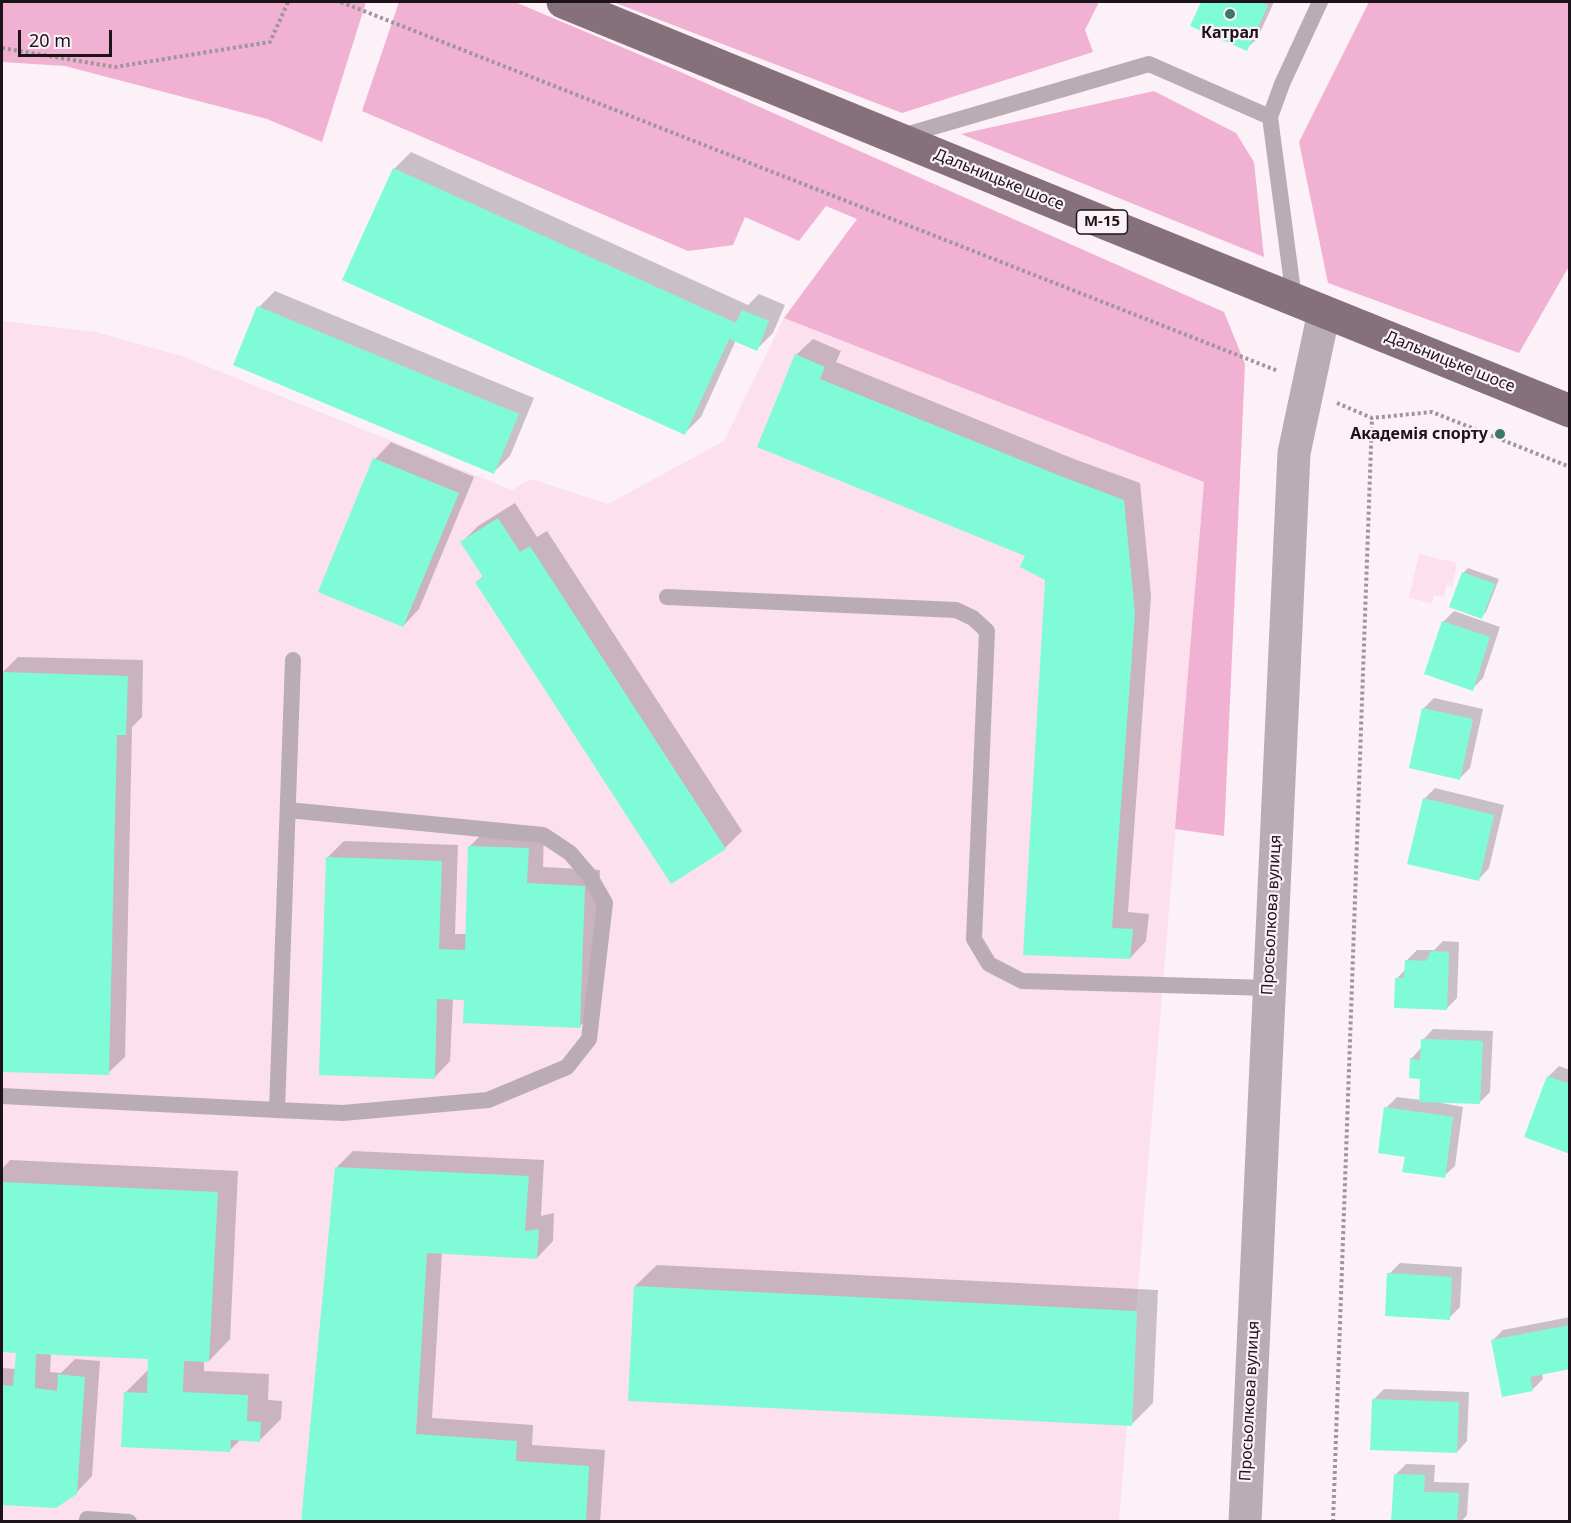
<!DOCTYPE html>
<html>
<head>
<meta charset="utf-8">
<style>
  body { margin:0 }
  #map { position:relative; width:1571px; height:1523px; overflow:hidden; background:#fcf1f7; font-family:"Noto Sans",sans-serif }
  canvas { display:block }
  .frame { position:absolute; inset:0; border:3px solid #1d1419; pointer-events:none }
  .scale { position:absolute; left:18px; top:30px; width:94px; height:27px; box-sizing:border-box; border:3px solid #1d1419; border-top:0; padding-left:8px; font-size:18px; line-height:21px; white-space:nowrap; color:#1d1419; -webkit-text-stroke:4px #fcf1f7; paint-order:stroke }
</style>
</head>
<body>
<div id="map">
<canvas width="1571" height="1523"></canvas>
<div class="frame"></div>
<div class="scale">20 m</div>
</div>
<script>
const ctx = document.querySelector('canvas').getContext('2d');
ctx.lineJoin = 'round';
function paint(path, color) { ctx.fillStyle = color; ctx.fill(path, 'evenodd'); }
function trace(path, color, width, dash) { ctx.strokeStyle = color; ctx.lineWidth = width; ctx.lineCap = dash ? 'butt' : 'round'; ctx.setLineDash(dash || []); ctx.stroke(path); }
function drawText(font, color, halo, rows, align = 'center') {
  ctx.font = font + ' "Noto Sans",sans-serif'; ctx.lineWidth = 4.5; ctx.setLineDash([]); ctx.textBaseline = 'middle'; ctx.strokeStyle = halo; ctx.fillStyle = color; for (const [text, x, y, turn = 0] of rows) {
    ctx.save(); ctx.translate(x, y); ctx.rotate((+turn || 0) * Math.PI / 180); ctx.textAlign = isNaN(turn) ? turn : align; if (halo) ctx.strokeText(text, 0, 0); ctx.fillText(text, 0, 0); ctx.restore();
  }
}
paint(new Path2D(`
  M784,318L1204,482L1119,1521L2,1522V321L96,332L182,356L512,490L531,479L608,504L724,441Z
  M1419,554L1457,563L1452,586L1446,585L1444,597L1434,595L1432,603L1409,598Z`), '#fce0ed');
paint(new Path2D(`
  M2,2H366L322,142L267,119L65,66L2,62Z
  M399,2H515L676,70L1224,312L1245,364L1224,836L1175,829L1204,482L784,318L857,219L826,206L799,241L745,217L733,245L688,251L362,111Z
  M613,2H1099L1085,30L1093,52L902,113Z
  M1369,2H1569V269L1568,268L1519,353L1328,283L1299,142Z
  M1154,91L1236,133L1254,162L1264,257L961,134Z`), '#f0b1d2');
paint(new Path2D(`
  M1203,2H1274L1257,39L1246,49L1192,25Z
  M411,152L748,305L759,294L785,305L773,333L757,349L736,340L701,417L685,433L394,169Z
  M275,291L534,398L510,456L494,472L259,307Z
  M813,339L841,351L836,362L1074,459L1140,483L1151,596L1128,912L1149,914L1146,941L1130,958L1025,953L1047,579L1027,555L759,446L796,355Z
  M391,442L474,477L419,609L403,626L320,592L375,459Z
  M515,503L537,537L547,531L742,831L726,847L671,882L477,582L484,575L462,542L478,526Z
  M1468,568L1499,579L1486,612L1481,617L1463,573Z
  M1454,611L1500,627L1483,678L1472,689L1443,622Z
  M18,657L143,660L142,717L132,727L125,1057L108,1073L2,1071V673Z
  M1434,698L1483,709L1470,768L1459,779L1410,767L1424,708Z
  M1435,788L1504,805L1489,868L1479,879L1424,799Z
  M486,830L544,832L543,867L600,870L596,1010L580,1026L465,999L453,998L450,1061L434,1078L328,857L344,841L458,845L455,934H467L470,846Z
  M1443,941L1459,942L1457,998L1447,1008L1396,979L1406,969V961L1417,950H1434Z
  M1433,1029L1493,1031L1490,1092L1479,1103L1442,1101V1103L1463,1107L1455,1166L1444,1176L1406,1155L1386,1108L1397,1097L1421,1100L1422,1078L1411,1059L1422,1047L1423,1040Z
  M1559,1066L1570,1070V1152L1548,1077Z
  M353,1151L544,1160L541,1216L554,1213L553,1241L537,1258L442,1252L432,1418L533,1425L532,1445L605,1450L600,1522H302L337,1167Z
  M10,1160L238,1171L230,1339L209,1361L204,1360V1371L269,1374L268,1400L282,1401L281,1419L260,1440L241,1439L229,1451L125,1393L147,1371L149,1372L150,1358L51,1353L50,1372L61,1373L75,1359L100,1361L92,1476L76,1493L56,1507L2,1504V1368L16,1369L17,1352L2,1351V1169Z
  M1400,1263L1462,1267L1460,1307L1449,1318L1389,1274Z
  M657,1265L1158,1290L1153,1403L1131,1425L635,1286Z
  M1570,1317V1368L1542,1373L1543,1379L1532,1390L1493,1340L1503,1330Z
  M1384,1389L1469,1392L1467,1441L1457,1452L1374,1399Z
  M1406,1464L1435,1465L1434,1482L1469,1483L1467,1515L1461,1522H1393L1395,1475Z`), '#0003');
paint(new Path2D(`
  M1201,2H1259L1268,5L1247,51L1190,26Z
  M393,168L736,323L742,310L769,321L757,351L729,339L685,435L342,280Z
  M257,306L519,414L494,474L233,365Z
  M795,354L825,367L820,379L1058,475L1124,500L1135,613L1112,928L1133,929L1130,959L1023,955L1045,580L1020,567L1025,556L757,447Z
  M373,458L459,493L403,627L318,592Z
  M498,518L520,552L530,546L726,849L671,884L475,582L483,577L460,542Z
  M1462,572L1495,584L1482,619L1449,607Z
  M1442,621L1490,637L1473,691L1424,674Z
  M2,672L128,676L126,735H117L109,1075L2,1072Z
  M1422,708L1473,719L1460,780L1409,768Z
  M1423,798L1494,815L1479,881L1407,864Z
  M468,846L529,848L527,883L585,886L580,1028L463,1023L464,1000L437,999L435,1079L319,1075L326,857L442,861L439,949L465,950Z
  M1431,951L1449,952L1447,1010L1394,1008L1395,978H1404L1405,960L1426,961Z
  M1421,1039L1483,1041L1480,1104L1419,1102L1420,1079L1409,1078L1410,1058L1420,1061Z
  M1547,1076L1570,1084V1154L1524,1137Z
  M1384,1107L1453,1117L1445,1178L1402,1172L1405,1157L1378,1153Z
  M335,1167L529,1176L525,1231L539,1229L537,1259L427,1253L416,1434L517,1441L516,1461L589,1466L586,1522H301Z
  M2,1182L218,1192L209,1362L184,1361L183,1392L248,1395L247,1421L261,1422L260,1442L231,1440L230,1452L121,1447L124,1392L147,1393L148,1359L36,1354L35,1388L57,1391L58,1374L85,1377L77,1494L56,1508L2,1505V1385L13,1386L16,1353L2,1352Z
  M1387,1273L1452,1277L1450,1320L1385,1316Z
  M634,1286L1137,1311L1132,1426L628,1401Z
  M1570,1325V1369L1530,1377L1533,1391L1502,1397L1491,1340Z
  M1372,1399L1459,1402L1457,1453L1370,1450Z
  M1394,1474L1425,1475L1424,1492L1459,1493L1457,1522H1391Z`), '#7ffbd7');
trace(new Path2D(`
  M341,2L1278,371
  M2,48L115,67L270,42L288,2
  M1337,403L1372,418L1432,412L1570,467
  M1333,1522L1372,418`), '#9f959a', 4, [3, 3]);
trace(new Path2D(`
  M902,136L1149,64L1270,117
  M1294,299L1270,117L1282,84L1320,2
  M667,597L956,610L973,618L987,631L974,939L989,964L1022,981L1269,988
  M2,1096L277,1110L293,660
  M277,1110L343,1113L488,1100L567,1067L589,1039L605,903L589,875L570,853L543,835L288,810
  M87,1519L129,1522`), '#b9adb3', 16);
trace(new Path2D(`
  M1245,1522L1294,453L1324,312`), '#b9adb3', 33);
trace(new Path2D(`
  M563,2L1112,226L1570,411`), '#86717b', 33);
for (const [x, y, r, color] of [
  [1230,14,6,"#3a7966"],
  [1500,434,6,"#3a7966"]
]) { const dot = new Path2D(); dot.arc(x, y, r, 0, 2 * Math.PI); ctx.fillStyle = color; ctx.fill(dot); trace(dot, '#fcf1f7', 2); }
for (const [x, y, w] of [
  [1102,222,51]
]) { const box = new Path2D(); box.roundRect(x - w / 2, y - 12, w, 24, 4.5); ctx.fillStyle = '#fcf1f7'; ctx.fill(box); trace(box, '#1d1419', 1.5); }
drawText('bold 15px', '#1d1419', null, [
  ["М-15",1102,222]
]);
drawText('bold 16px', '#1d1419', '#fcf1f7', [
  ["Катрал",1230,33],
  ["Академія спорту",1488,434,"right"]
]);
drawText('16px', '#1d1419', '#fcf1f7', [
  ["Дальницьке шосе",999,180,22],
  ["Дальницьке шосе",1450,362,22],
  ["Просьолкова вулиця",1272,915,-87],
  ["Просьолкова вулиця",1250,1401,-87]
]);
</script>
</body>
</html>
